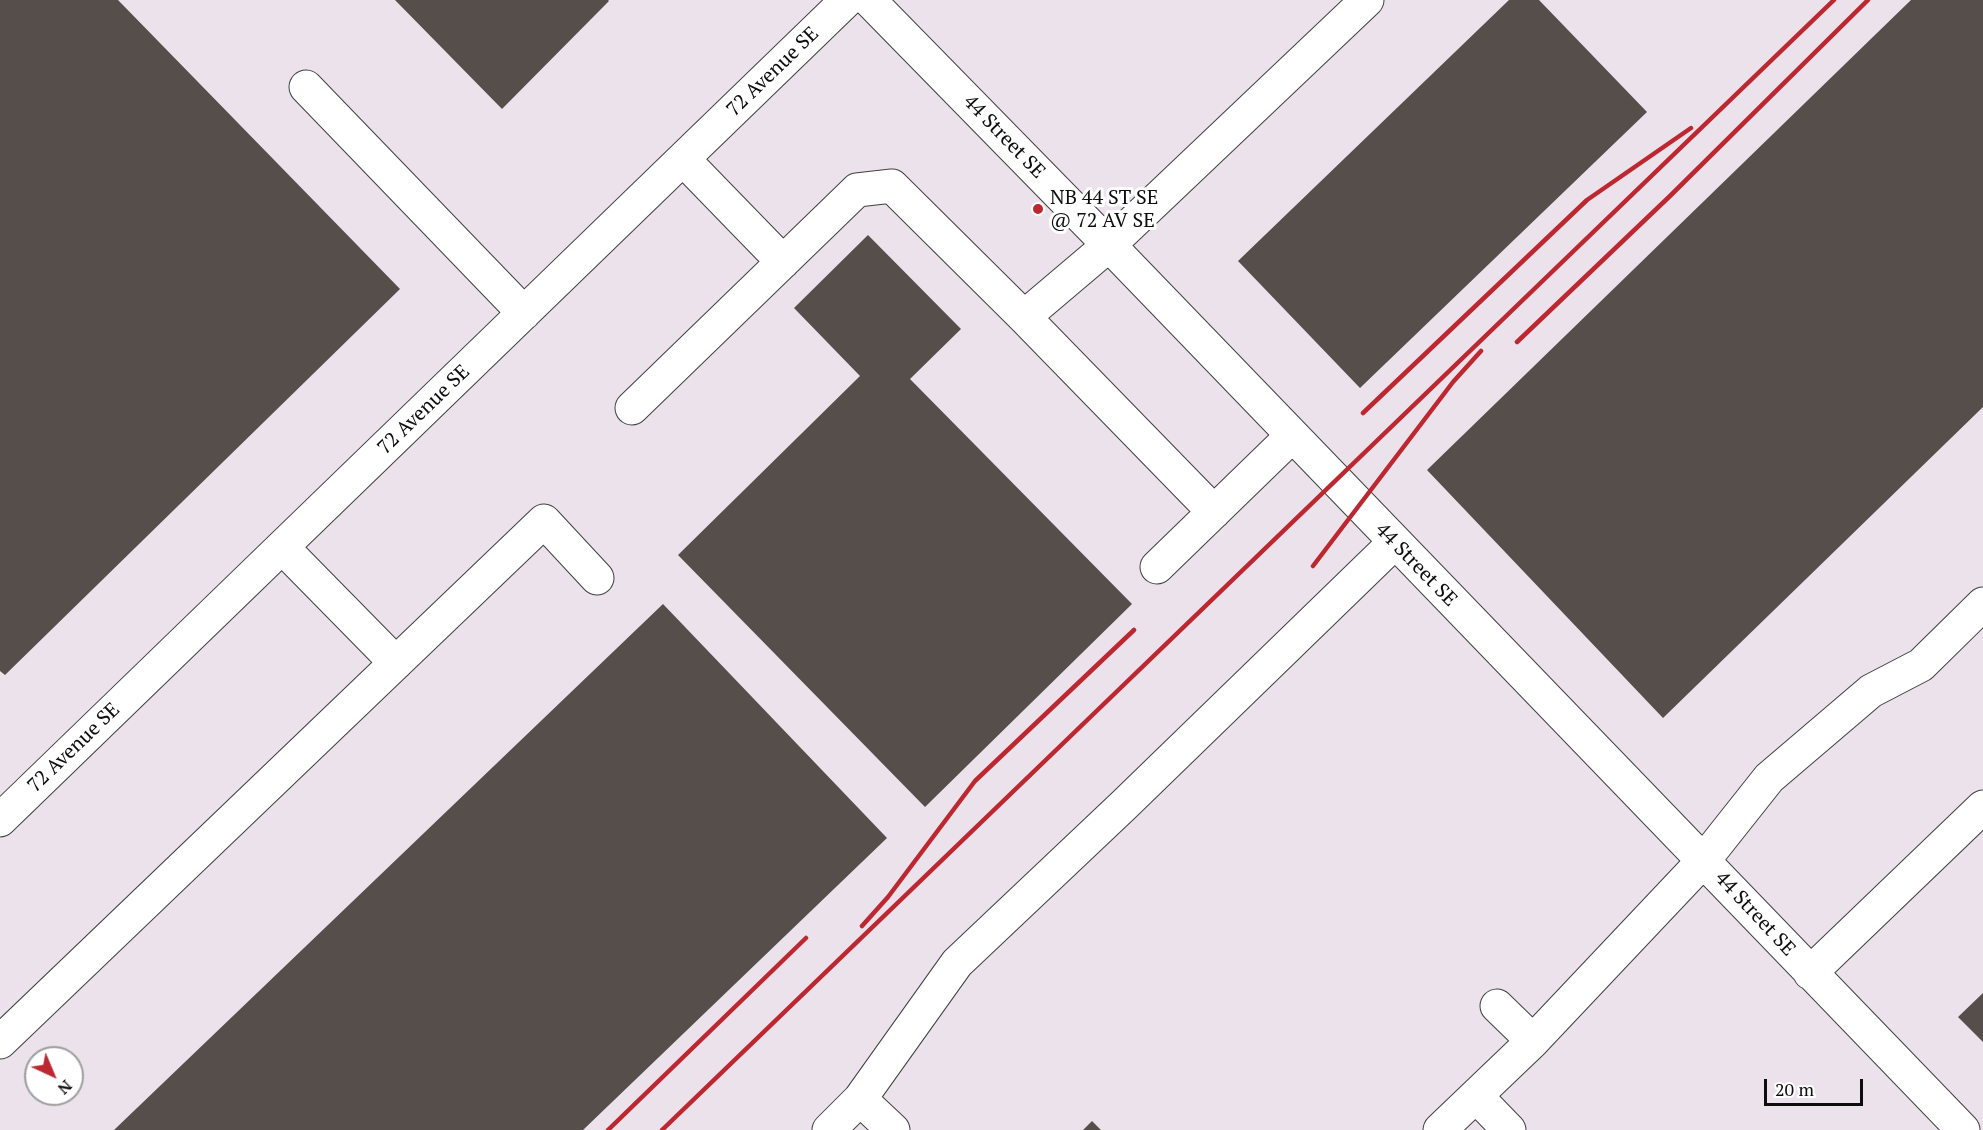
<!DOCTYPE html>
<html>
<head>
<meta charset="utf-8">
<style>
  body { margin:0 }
  #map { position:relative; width:1983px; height:1130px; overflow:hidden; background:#fffbee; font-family:"PT Serif",serif }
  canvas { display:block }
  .north { position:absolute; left:24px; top:1046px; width:60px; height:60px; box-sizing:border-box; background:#fff; border:2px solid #9e9e9e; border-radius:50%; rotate:136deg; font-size:16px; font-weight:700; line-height:24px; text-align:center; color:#0d0d0d }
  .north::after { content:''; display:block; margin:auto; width:21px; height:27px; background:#bc2730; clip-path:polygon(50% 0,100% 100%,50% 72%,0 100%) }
  .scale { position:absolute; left:1764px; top:1079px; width:99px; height:27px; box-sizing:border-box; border:3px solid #0d0d0d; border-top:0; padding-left:8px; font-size:18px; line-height:21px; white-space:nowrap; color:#0d0d0d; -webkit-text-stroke:4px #fff; paint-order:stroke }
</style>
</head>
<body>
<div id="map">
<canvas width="1983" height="1130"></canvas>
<div class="north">N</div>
<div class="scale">20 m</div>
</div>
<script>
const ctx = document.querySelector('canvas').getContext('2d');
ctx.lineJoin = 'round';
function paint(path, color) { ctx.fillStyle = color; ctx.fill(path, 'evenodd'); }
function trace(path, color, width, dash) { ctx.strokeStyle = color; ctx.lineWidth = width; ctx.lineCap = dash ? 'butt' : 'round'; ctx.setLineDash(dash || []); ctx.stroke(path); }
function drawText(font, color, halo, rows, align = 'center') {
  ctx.font = font + ' "PT Serif",serif'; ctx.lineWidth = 6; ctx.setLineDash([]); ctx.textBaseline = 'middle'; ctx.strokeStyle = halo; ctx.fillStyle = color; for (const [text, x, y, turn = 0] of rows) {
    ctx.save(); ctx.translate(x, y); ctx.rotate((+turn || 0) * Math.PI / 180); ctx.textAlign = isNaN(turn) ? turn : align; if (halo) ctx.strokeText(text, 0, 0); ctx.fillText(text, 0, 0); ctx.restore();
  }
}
paint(new Path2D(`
  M0,0H1983V1130H0ZM36,1058H72V1094H36Z`), '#ebe2ec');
paint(new Path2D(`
  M0,0H118L400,289L5,675L0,671Z
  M395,0H608L609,1L502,109Z
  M1509,0H1539L1647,112L1360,388L1238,261Z
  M1911,0H1983V407L1663,718L1427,470Z
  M868,235L961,329L910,379L1132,604L925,807L678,555L860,376L794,308Z
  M663,604L887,838L583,1130H114Z
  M1983,993V1042L1958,1017Z
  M1092,1121L1101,1130H1083Z`), '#564e4a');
const minor = new Path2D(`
  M869,0L1109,245L1963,1130
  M306,87L524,313
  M683,159L783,262
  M1024,317L1109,245L1367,0
  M632,408L857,190L892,186L1024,317L1214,512
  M282,547L396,663
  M1157,567L1292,436
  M0,820L847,0
  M1810,973L1983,807
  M1497,1006L1533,1041
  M0,1042L544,521L597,578
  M1476,1096L1509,1130
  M860,1099L893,1130
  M829,1130L860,1099L957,963L1124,805L1395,542
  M1440,1130L1533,1041L1704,860L1769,778L1871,691L1921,665L1983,604`);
trace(minor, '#404040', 35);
trace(minor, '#fff', 33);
trace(new Path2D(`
  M1517,342L1670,196L1868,0
  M1363,413L1587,200L1691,128
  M1313,566L1453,382L1481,351
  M862,926L888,897L975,781L1134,630
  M608,1130L806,938
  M662,1130L1834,0`), '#bc2730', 4.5);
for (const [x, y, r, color] of [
  [1038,209,6,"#bc2730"]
]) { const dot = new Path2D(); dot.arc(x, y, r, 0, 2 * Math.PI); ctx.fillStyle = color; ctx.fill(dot); trace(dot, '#fff', 2); }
drawText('20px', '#0d0d0d', '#fff', [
  ["72 Avenue SE",773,72,-44],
  ["44 Street SE",1004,137,46],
  ["72 Avenue SE",424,410,-44],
  ["44 Street SE",1416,565,46],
  ["72 Avenue SE",74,748,-44],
  ["44 Street SE",1755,914,47]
]);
drawText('20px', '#0d0d0d', '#fff', [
  ["NB 44 ST SE",1050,198],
  ["@ 72 AV SE",1050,221]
], 'left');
</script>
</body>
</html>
